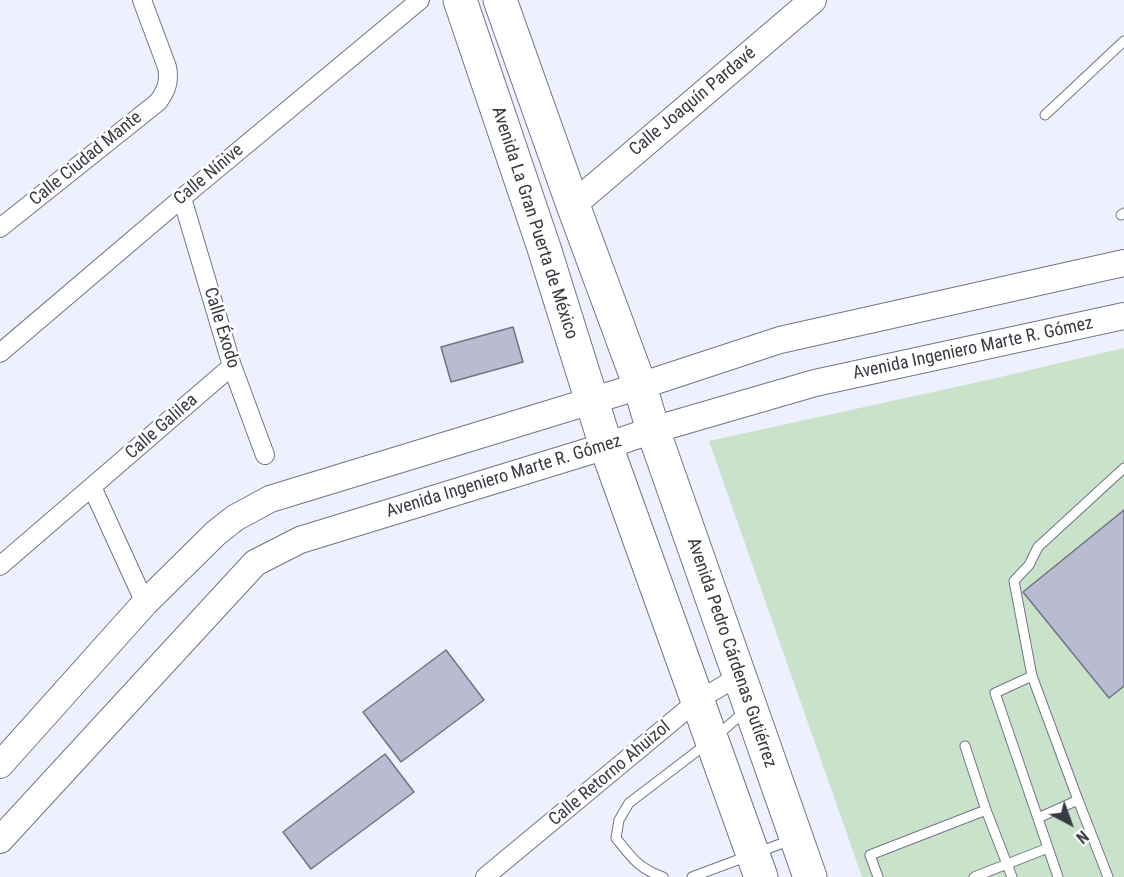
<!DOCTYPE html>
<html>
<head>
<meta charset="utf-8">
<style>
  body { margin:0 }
  #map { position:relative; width:1124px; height:877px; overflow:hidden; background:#eff0fe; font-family:"Roboto Condensed",sans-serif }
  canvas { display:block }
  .north { position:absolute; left:1040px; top:793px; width:60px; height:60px; -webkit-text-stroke:4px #fff; paint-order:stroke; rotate:139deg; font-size:16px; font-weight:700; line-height:24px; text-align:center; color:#393a42 }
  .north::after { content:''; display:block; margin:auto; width:21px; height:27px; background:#393a42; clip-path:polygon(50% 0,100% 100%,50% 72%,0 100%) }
</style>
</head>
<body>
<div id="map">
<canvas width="1124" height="877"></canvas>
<div class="north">N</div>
</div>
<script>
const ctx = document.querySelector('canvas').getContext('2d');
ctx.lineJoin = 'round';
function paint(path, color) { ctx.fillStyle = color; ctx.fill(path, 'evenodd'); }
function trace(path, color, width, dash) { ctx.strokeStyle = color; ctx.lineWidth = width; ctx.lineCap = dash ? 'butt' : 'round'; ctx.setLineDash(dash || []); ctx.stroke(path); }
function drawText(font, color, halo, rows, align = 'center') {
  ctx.font = font + ' "Roboto Condensed",sans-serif'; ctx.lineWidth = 5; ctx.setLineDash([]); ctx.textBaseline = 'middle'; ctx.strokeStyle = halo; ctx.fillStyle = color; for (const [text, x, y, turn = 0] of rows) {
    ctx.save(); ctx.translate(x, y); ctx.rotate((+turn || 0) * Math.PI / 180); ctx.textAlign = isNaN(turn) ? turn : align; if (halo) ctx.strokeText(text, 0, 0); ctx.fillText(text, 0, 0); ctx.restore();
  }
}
paint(new Path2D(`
  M1124,348V877H862L709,441L983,381Z`), '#c8e3c9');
const building = new Path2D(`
  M513,327L523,362L451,382L441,347Z
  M1124,510V686L1109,698L1023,592Z
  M446,650L484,700L401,762L363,712Z
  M385,754L414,792L311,869L283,832Z`);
paint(building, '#b9bbd0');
trace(building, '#717386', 1.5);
const lane = new Path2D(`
  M1045,115L1124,41
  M1121,215L1124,213
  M1032,676L995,693L1058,877
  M965,746L986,810L1012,877
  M1078,800L1032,676L1014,581L1029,565L1038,547L1124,468
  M1038,818L1078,800L1108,877
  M663,877C639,869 631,857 616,838L619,820L629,803L713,739L744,712
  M692,877L791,840
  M878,877L870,855L986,810
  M974,877L1048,848`);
const street = new Path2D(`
  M182,198L232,366L265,455
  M0,228L158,102C166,91 170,82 167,67L142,0
  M0,353L182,198L420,0
  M92,487L145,603
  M0,566L232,366
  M485,877L697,701L739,676`);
const secondary = new Path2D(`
  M573,205L813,0
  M0,765L145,603L216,533L235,518L270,499L640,386L780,340L1124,263
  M0,840L255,563L300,540L606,446L653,430L815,383L1124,316`);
const highway = new Path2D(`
  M460,0L544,248L606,446L761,877
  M500,0L573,205L640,386L653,430L810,877`);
trace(lane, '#727588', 11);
trace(street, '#727588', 20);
trace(secondary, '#727588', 28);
trace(highway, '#727588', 35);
trace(lane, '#fff', 9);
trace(street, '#fff', 18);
trace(secondary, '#fff', 26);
trace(highway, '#fff', 33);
drawText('18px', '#393a42', '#fff', [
  ["Calle Joaquín Pardavé",693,102,-40],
  ["Calle Ciudad Mante",86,159,-39],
  ["Calle Nínive",209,175,-40],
  ["Avenida La Gran Puerta de México",534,223,72],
  ["Calle Éxodo",221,328,73],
  ["Avenida Ingeniero Marte R. Gómez",973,349,-12],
  ["Calle Galilea",162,427,-41],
  ["Avenida Ingeniero Marte R. Gómez",504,477,-17],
  ["Avenida Pedro Cárdenas Gutiérrez",731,653,71],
  ["Calle Retorno Ahuizol",610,774,-40]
]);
</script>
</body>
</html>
